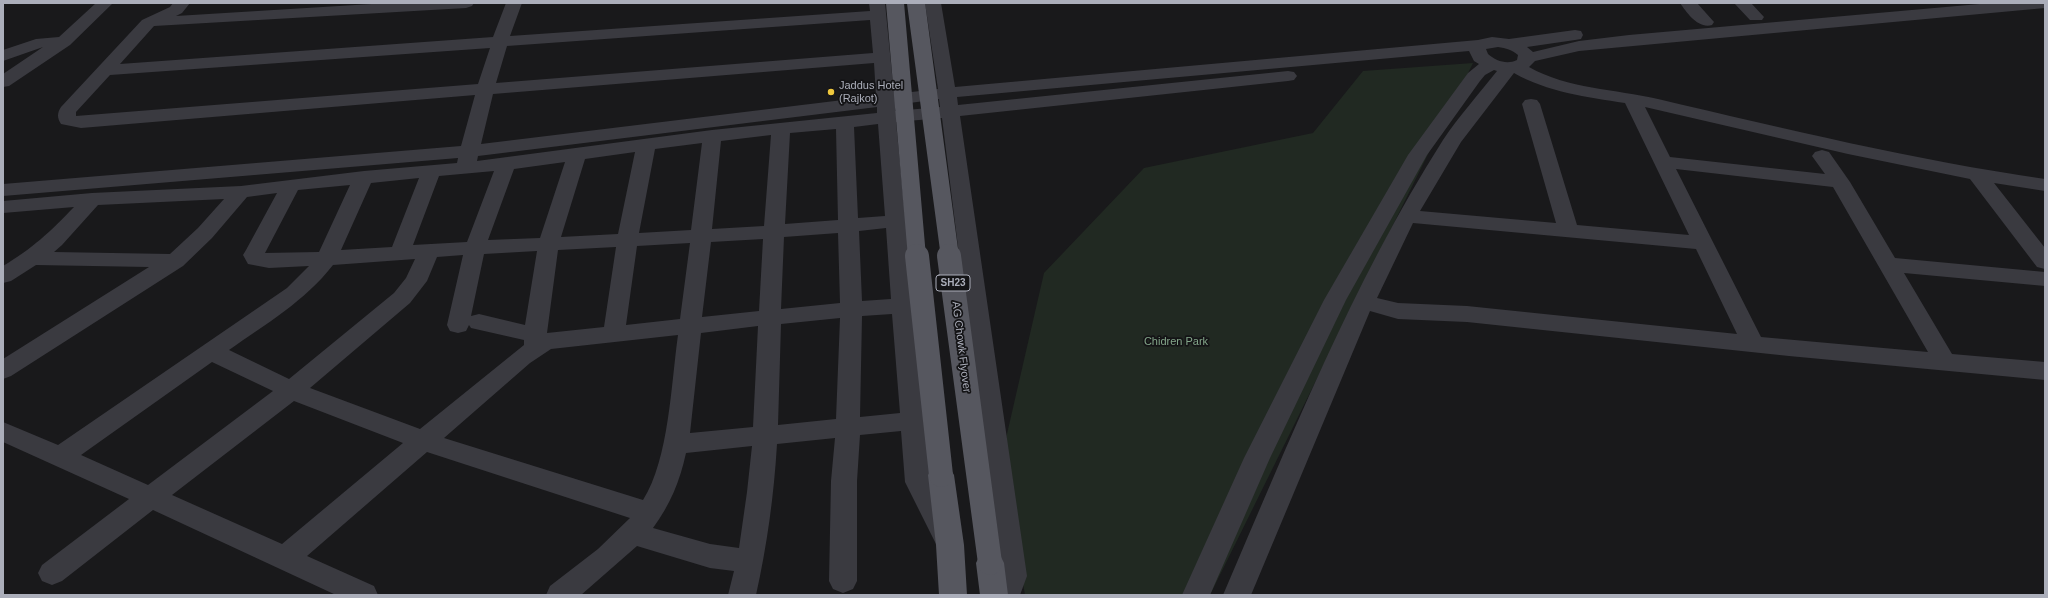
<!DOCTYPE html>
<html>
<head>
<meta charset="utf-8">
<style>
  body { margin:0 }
  #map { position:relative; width:2048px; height:598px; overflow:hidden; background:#19191b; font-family:Helvetica,sans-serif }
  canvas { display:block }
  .frame { position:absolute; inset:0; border:4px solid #abaeba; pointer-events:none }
</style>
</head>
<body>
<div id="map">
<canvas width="2048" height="598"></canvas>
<div class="frame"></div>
</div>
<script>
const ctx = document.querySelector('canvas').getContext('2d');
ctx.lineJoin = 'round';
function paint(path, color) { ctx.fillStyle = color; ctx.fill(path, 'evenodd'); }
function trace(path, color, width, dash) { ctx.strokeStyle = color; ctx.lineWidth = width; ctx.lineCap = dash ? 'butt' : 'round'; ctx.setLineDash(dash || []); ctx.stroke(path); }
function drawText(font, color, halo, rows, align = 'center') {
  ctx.font = font + ' Helvetica,sans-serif'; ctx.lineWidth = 3.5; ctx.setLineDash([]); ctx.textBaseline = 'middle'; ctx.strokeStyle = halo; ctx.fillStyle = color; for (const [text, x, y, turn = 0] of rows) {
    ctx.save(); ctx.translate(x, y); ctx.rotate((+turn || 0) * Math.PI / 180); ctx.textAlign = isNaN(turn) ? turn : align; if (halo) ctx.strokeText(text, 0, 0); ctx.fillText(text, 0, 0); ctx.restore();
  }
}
paint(new Path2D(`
  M1473,63L1210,595H1025L1001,460L1044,273L1144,168L1313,133L1363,71Z`), '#212922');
paint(new Path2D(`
  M96,3H113L70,45L9,86L3,87V74L43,47L3,61V50L36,39L59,37Z
  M173,3H190L182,13L176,16L388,3H474L472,6L466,8L154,26L120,64L493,37L506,3H522L510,36L870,11L869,3H885L894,94L938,89L925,3H941L955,87L1478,40L1492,37L1509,39L1575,30L1581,31L1583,35L1581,39L1575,40L1527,47L1533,52L1579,41L1629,35L1991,3H2045V8L1579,51L1535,61L1529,67C1568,89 1615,89 1658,99C1786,129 1914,160 2045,179V191L1994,183L2045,248V269L2037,267L1970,179L1848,154L1645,107L1670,157L1825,174L1812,156L1815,152L1822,150L1829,152L1850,182L1895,258L2045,272V286L1904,273L1952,354L2045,362V380L1789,356L1467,322L1398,319L1370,311L1251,595H1223C1290,440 1352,283 1443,140C1459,116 1479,94 1497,71L1494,70L1485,75L1480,81L1427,155L1346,300L1270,458L1210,595H1182L1244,458L1324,300L1408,155L1468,73L1479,64L1474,61L1469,51L957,97L958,105L1288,71L1294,72L1297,76L1294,80L1288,81L960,116L1027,576L1020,595H992L999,576L942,118L896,122L931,482L959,536L956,544L946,547L936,544L905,482L901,431L860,435L857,481V581L853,589L843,593L833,589L829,581L831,481L835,438L777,444C774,495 767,545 756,595H728L734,571L710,568L637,546L581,595H546L550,586L598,549L630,518L427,452L307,556L374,586L378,595H336L153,510L62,581L52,585L42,581L38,573L42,565L129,499L3,442V422L58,445L287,288L309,266L269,268L248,264L243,255L246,250L277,193L247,197L212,238L183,266L11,376L3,379V359L149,267L36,265L11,281L3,283V266C33,248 50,232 74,207L3,213V201L92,193L241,186L364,171L457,163L458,158L3,196V184L461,146L475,95L81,128L61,124C57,118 57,113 61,107L142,20L170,7ZM870,20L873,53L496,83L507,46ZM1498,47C1506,48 1512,50 1518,55L1517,60C1507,65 1496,61 1488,54L1486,49ZM490,48L478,84L76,116V112L110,75ZM874,63L876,96L481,144L493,94ZM1514,73C1547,92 1587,97 1625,103L1689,235L1577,225L1540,104L1537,100L1531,99L1525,100L1522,104L1556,223L1420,211L1461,142ZM939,99L940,107L895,111V105ZM877,107V113L712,130L477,161L478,156ZM878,124L885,216L858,218L854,127ZM836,129L838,220L785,224L790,133ZM771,135L764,226L712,229L721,141ZM702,143L691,230L639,233L655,149ZM635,152L618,234L561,237L585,159ZM565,162L540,238L488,240L514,169ZM1676,169L1833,187L1928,352L1761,337ZM494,171L467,242L413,245L439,176ZM419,178L392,247L341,250L371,183ZM350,185L319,252L265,253L298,190ZM224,199L198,228L170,254L54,252L62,245L98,205ZM1413,223L1696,249L1737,334L1467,306L1398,303L1377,298ZM886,228L891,299L862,301L859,231ZM838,233L840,303L781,309L784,237ZM763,239L759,311L702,317L711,242ZM690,243L680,319L626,325L637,246ZM616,247L604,327L547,333L558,250ZM537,251L525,325L479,314L471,316L484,254ZM463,255L447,325L450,331L458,333L466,331L469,325L471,328L524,340V345L420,429L310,388L410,303L427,281L437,257ZM415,259L406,278L394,293L289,379L229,350C266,324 305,301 333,265ZM892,314L900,413L860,417L862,316ZM840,318L836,419L778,425L781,324ZM758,326L753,427L690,433L701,333ZM678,335C671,384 669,459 643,500L444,438L530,363L551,349ZM212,362L273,391L148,485L81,455ZM294,401L403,443L282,544L172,495ZM752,446L747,492L739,548L710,544L653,528C670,505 680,481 686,453Z
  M1680,3H1697L1714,22L1712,25C1698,29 1687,13 1680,3Z
  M1734,3H1751L1764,17L1762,20H1750Z`), '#3a3a40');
paint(new Path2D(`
  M941,465L950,468L954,475L964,545L967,595H939L936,545L928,475L932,468Z
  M990,551L1000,555L1004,563L1008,595H980L976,563L980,555Z`), '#56575f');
trace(new Path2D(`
  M895,3L917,257
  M916,3L950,257`), '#56575f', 18);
trace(new Path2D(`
  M917,256L941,475
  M949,256L990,563`), '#56575f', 24);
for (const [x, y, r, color] of [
  [831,92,4,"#efc83d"]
]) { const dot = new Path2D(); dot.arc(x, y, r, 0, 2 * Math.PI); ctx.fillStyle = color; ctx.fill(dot); trace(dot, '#141416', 1.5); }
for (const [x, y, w] of [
  [953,283,34]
]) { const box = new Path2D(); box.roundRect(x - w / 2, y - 8, w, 16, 3); ctx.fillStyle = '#141416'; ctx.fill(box); trace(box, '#abaeba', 1); }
drawText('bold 10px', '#abaeba', null, [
  ["SH23",953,283]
]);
drawText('11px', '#abaeba', '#141416', [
  ["Jaddus Hotel",839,86],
  ["(Rajkot)",839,99]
], 'left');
drawText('11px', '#83a589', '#141416', [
  ["Chidren Park",1176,342]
]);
drawText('11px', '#abaeba', '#141416', [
  ["AG Chowk Flyover",961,347,83]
]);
</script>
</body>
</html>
